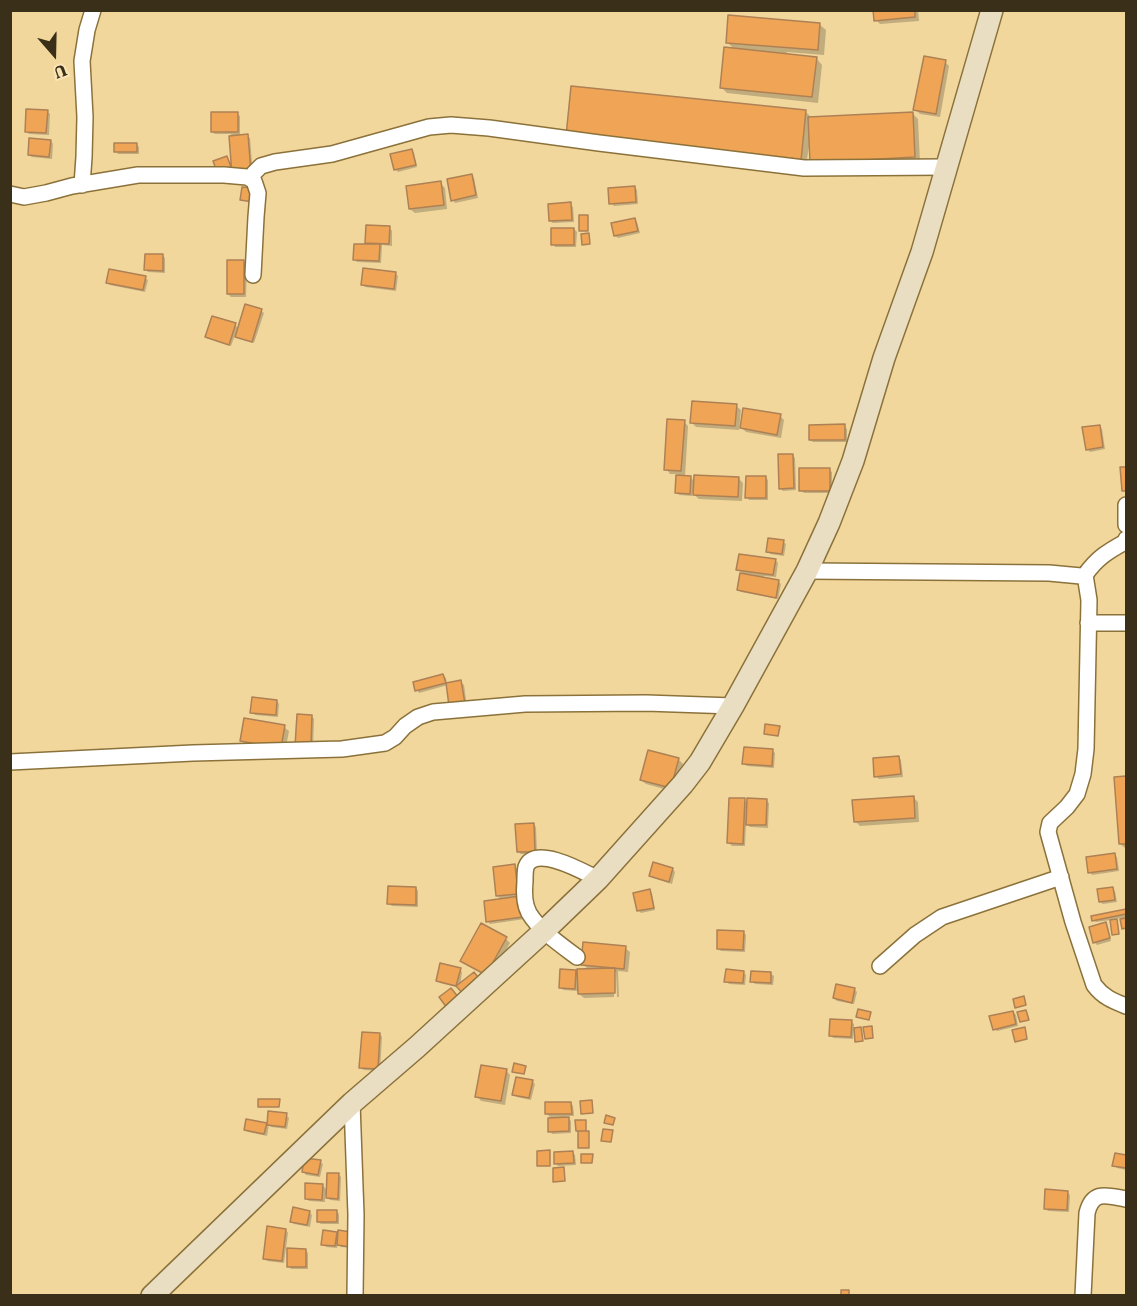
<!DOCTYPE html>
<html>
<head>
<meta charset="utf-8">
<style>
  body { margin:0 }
  #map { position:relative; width:1137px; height:1306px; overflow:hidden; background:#f2d79d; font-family:"Roboto Serif",serif }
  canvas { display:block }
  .frame { position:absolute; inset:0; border:12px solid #3a2f18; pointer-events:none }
  .north { position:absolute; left:24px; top:24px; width:60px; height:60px; -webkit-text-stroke:4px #fae5b7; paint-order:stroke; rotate:160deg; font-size:16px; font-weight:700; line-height:24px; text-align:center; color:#3a2f18 }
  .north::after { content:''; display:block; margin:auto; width:21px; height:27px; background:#3a2f18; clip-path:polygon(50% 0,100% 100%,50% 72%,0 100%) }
</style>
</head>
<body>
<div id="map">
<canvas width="1137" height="1306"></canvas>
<div class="frame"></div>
<div class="north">U</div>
</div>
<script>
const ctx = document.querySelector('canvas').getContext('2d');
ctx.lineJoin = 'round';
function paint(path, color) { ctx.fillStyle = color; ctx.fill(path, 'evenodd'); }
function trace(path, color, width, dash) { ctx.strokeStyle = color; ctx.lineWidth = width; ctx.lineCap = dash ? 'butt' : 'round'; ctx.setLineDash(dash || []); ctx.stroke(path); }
paint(new Path2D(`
  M875,10H918L919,21L880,24L876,20Z
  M819,24L826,30L824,55L787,52L786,55L816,58L822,65L818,103L727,93L721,87L735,50L727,42Z
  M945,62L949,66L940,117L920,114L915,109Z
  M47,111L50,114L49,135L29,134L26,131Z
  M806,112L812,118L912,113L918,119L920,163L817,168L811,146H809L806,166L573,141Z
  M237,114L240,116V136H247L250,138L253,176L234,174L231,134H215L212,132Z
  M51,141L53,144L52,159L32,157L29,155Z
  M136,144L139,147V154H118L116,151Z
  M411,150L414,153L417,167L398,172L395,169Z
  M471,176L474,178L478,198L455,203L453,200Z
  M440,183L445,188L447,209L415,213L410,209Z
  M635,187L637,190L638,204L614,206L611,203Z
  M570,204L573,207L574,222L553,223L550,221Z
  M634,220L637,222L640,233L618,238L615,236Z
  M390,228L392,231V246L382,245L381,263L357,262L355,260L371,246L367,242Z
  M574,229L577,232L576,247H555L553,244Z
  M163,256L165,258V273L148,272L146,270Z
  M244,262L247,265L246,297H231L228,294Z
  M395,273L398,276L396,291L365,287L363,284Z
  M145,278L148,280L145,292L110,285L108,283Z
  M261,311L264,313L254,343L240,339L235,335L231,346L210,339L207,336L235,325L239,329Z
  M736,406L741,410L739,430L696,427L692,423Z
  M780,416L784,420L781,438L746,432L742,428Z
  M684,422L688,426L685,477L691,478L695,482L738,478L743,483L742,501L699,499L692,493V496L679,495L676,492L678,474H670L666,469Z
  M844,426L847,429V442H813L810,440Z
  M1099,426L1102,429L1105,449L1090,452L1087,449Z
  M792,455L795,458L796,490L783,491L780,488Z
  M829,470L832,472V493H804L801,490Z
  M766,478L768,480V500H749L747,497Z
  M783,542L786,544L784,556L770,554L768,551Z
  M775,560L778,563L776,577L764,576L763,578L778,581L781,584L778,599L741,592L738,590L742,573L738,570Z
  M443,675L446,678L447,684L461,682L464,685L467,706L448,685L419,693L417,690Z
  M277,701L279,704L278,717L255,715L252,712Z
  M312,716L314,719L313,749L299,748Z
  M284,727L289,731L285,752L246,745L241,740Z
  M772,750L775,753L774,768L747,766L744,764Z
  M649,752L679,760L683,764L675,792L646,784L641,780Z
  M899,757L901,760L903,777L879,779L876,776Z
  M1126,777V848H1125L1120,844L1115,778Z
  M914,798L918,802L919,822L860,826L855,821Z
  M744,800L748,804L766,800L769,803L768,828L750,827L746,823L745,846H732L729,843Z
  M533,824L536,827L537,854H521L518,852Z
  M1114,855L1117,857L1119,871L1092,875L1090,872Z
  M654,864L673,869L675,872L672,884L653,878L651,876Z
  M515,866L517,869L520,896L525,919L490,924L488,921L502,900L497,896Z
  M416,888L418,891V907L392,906L389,904Z
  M1112,889L1115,891L1117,902L1103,904L1100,902Z
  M649,891L652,893L655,910L641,913L639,911Z
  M1126,911V929H1123L1121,918L1114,919L1117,922L1119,935L1113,934L1111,920L1096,922L1093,920L1092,917Z
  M1105,924L1108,927L1111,941L1097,945L1094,942Z
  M743,932L746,935L745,952L721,951L718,949Z
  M506,939L510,943L491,978L467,965L462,961Z
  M625,948L630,952L628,972L618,971L619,997H617L616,972H613L614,997L584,998L579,994V991L563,990L561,987L576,971L579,975L589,970L583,964Z
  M460,970L462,972L460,988L440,983L437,980Z
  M743,972L746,975L745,985L729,984L726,981Z
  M771,974L774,976L773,985L755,984L752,981Z
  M854,989L857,992L854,1004L837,1001L834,998Z
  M1013,1012L1016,1015L1018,1026L997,1031L994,1029Z
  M851,1022L854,1024V1029H862L863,1041H857L855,1030H854L853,1039L833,1038L831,1035Z
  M380,1034L382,1037L380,1071L364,1070L361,1068Z
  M506,1070L510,1075L505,1105L481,1101L477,1096Z
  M532,1081L535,1084L531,1100L517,1097L514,1094Z
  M571,1103L573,1106L574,1116H566L571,1121V1133L552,1134L550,1131L552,1119L547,1114Z
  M270,1113L286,1115L289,1118L287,1129L271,1127L269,1125L267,1136L248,1132L245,1130L266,1125L268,1127Z
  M573,1153L575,1155L576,1165L558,1166L556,1163Z
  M1116,1155L1126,1157V1170L1117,1168L1114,1165Z
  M320,1162L323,1164L320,1177L306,1175L304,1172Z
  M339,1175L341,1177L340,1201L330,1200L325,1195V1202L309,1201L306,1198L322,1185L328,1191Z
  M1067,1192L1070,1195L1069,1212L1048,1211L1045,1208Z
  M336,1211L339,1214V1224H321L318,1222Z
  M309,1212L312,1215L310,1227L294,1224L292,1221Z
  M286,1230L288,1233L284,1263L267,1261L264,1258Z
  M336,1233L339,1236L352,1248L341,1247L338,1244L337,1248L326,1247L323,1244Z
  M305,1250L308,1253V1269H291L289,1266Z`), '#0003');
const building = new Path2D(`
  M873,10H915V17L874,21Z
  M728,15L820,23L818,50L726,43Z
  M724,47L817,57L812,97L720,88Z
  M924,56L946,60L936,114L913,110Z
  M571,86L806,110L801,161L566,136Z
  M26,109L48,110L46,133L25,132Z
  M211,112H238V132H211Z
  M913,112L915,157L810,163L808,117Z
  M248,134L251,173L232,175L229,136Z
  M29,138L51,140L49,157L28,155Z
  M114,143H137V152H114Z
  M412,149L416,165L394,170L390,154Z
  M227,156L231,167L217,172L213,161Z
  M472,174L476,195L451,201L447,179Z
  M441,181L444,205L409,209L406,186Z
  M635,186L636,202L609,204L608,188Z
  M242,187L254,188L253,202L240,200Z
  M571,202L572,220L549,221L548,204Z
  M579,215H588V231H579Z
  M635,218L638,231L614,236L611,223Z
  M366,225L390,226L389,244L365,243Z
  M551,228H574V245H551Z
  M589,233L590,244L582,245L581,234Z
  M354,244H380L379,261L353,260Z
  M145,254H163V271L144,270Z
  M227,260H244V294H227Z
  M363,268L396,272L394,289L361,285Z
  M109,269L146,276L143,290L106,283Z
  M245,304L262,309L252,342L235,337Z
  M212,316L236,323L229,345L205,337Z
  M692,401L737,404L735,426L690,423Z
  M743,408L781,414L777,435L740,428Z
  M667,419L685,420L681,471L664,470Z
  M845,424V440H809V425Z
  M1100,425L1103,447L1086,450L1082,427Z
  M778,454H793L794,488L779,489Z
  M1120,467H1126V491H1122Z
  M799,468H830V491H799Z
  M676,475L691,476L690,494L675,493Z
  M694,475L739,477L738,497L693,495Z
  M746,476H766V498H745Z
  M768,538L784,540L782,554L766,552Z
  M739,554L776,559L773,575L736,570Z
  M740,573L779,580L776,598L737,590Z
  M443,674L446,683L415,691L413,682Z
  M461,680L465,704L449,706L446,683Z
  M252,697L277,700L276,715L250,713Z
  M297,714L312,715L311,747L295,746Z
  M244,718L285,725L281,748L240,741Z
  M765,724L780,726L778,736L764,734Z
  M744,747L773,749L772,766L742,764Z
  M648,750L679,758L671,788L640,780Z
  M899,756L901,774L874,777L873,758Z
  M1126,776V844H1119L1114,777Z
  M914,796L915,818L854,822L852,800Z
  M729,798H745L743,844L727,843Z
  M747,798L767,799L766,825H746Z
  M534,823L535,852H517L515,824Z
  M1115,853L1117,869L1088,873L1086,857Z
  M653,862L673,868L669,882L649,876Z
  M515,864L518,894L496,896L493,867Z
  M388,886L416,887V905L387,904Z
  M1113,887L1115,900L1099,902L1097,889Z
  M650,889L654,908L637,911L633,893Z
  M520,896L523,917L486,922L484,901Z
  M1126,909V914L1092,921L1091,916Z
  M1126,918V928L1122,929L1120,919Z
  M1117,919L1119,934L1112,935L1110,920Z
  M1106,922L1110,938L1093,943L1089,927Z
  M481,923L507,937L486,975L460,961Z
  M717,930L744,931L743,950L717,949Z
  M583,942L626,946L624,969L581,965Z
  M440,963L461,968L456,986L436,981Z
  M615,968V993L578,994L577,969Z
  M560,969L576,970L575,989L559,988Z
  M726,969L744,971L743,983L724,982Z
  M751,971L771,972V983L750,982Z
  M474,972L481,981L464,995L456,986Z
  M836,984L855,988L852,1003L833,998Z
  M451,988L459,998L447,1008L439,997Z
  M1024,996L1026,1005L1015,1008L1013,999Z
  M858,1009L871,1012L869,1020L856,1017Z
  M1026,1010L1029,1020L1020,1022L1017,1012Z
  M1013,1011L1016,1024L993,1030L989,1016Z
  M830,1019L852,1020L851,1037L829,1036Z
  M872,1026L873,1038L865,1039L863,1027Z
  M861,1027L863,1041L855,1042L854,1028Z
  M1025,1027L1027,1039L1015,1042L1012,1030Z
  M362,1032L380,1033L378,1069L359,1068Z
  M514,1063L526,1066L524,1074L512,1072Z
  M481,1065L507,1069L501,1101L475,1097Z
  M516,1077L533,1080L529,1098L512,1095Z
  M258,1099H280L279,1107H258Z
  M592,1100L593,1113L581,1114L580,1101Z
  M545,1102H571L572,1114H545Z
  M268,1111L287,1113L285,1127L267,1125Z
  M606,1115L615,1118L613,1125L604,1123Z
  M569,1117V1131L548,1132V1118Z
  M246,1119L267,1123L264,1134L244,1130Z
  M575,1120H586V1131H576Z
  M603,1129L613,1130L611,1142L601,1141Z
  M578,1131H589V1148H578Z
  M550,1150V1166H537V1151Z
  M573,1151L574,1163L554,1164V1152Z
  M1115,1153L1126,1155V1168L1112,1166Z
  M581,1154H593L592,1163H581Z
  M304,1158L321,1160L318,1175L302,1172Z
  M564,1167L565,1181L553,1182V1168Z
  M327,1173H339L338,1199L326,1198Z
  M305,1183L323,1184L322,1200L305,1199Z
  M1045,1189L1068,1191L1067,1210L1044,1209Z
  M293,1207L310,1211L307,1225L290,1222Z
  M317,1210H337V1222H317Z
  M267,1226L286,1229L282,1261L263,1259Z
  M323,1230L337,1232L335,1246L321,1245Z
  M338,1230L351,1232L350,1247L337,1245Z
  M287,1248L306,1249V1267H287Z
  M841,1290H849V1296H841Z`);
paint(building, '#efa555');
trace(building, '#ad8155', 1.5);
const street = new Path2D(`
  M251,178L254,173L261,166L275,162L332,154L429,127L451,125L489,128L599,143L804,168L946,167
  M82,185L84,157L85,117L82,61L87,30L93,10
  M10,194L24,197L46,193L72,186L138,175H224L247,177L254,181L258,193L256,217L253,275
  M1126,505V525
  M807,571L1049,573L1081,576L1085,575C1097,558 1107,552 1125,542L1126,539
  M1085,575L1089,600L1086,749L1083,774L1077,794L1067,807L1050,823L1048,832L1073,922L1094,985C1103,997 1113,1001 1126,1006
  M1088,623H1126
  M10,762L193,753L342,749L385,743L395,737L405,726L418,717L433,712L525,704L646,703L733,706
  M577,957C561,945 539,930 529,913C524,904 524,891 525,881C525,877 525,871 526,867C535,844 584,872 598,879
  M880,966L915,935L942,917L1061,877
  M352,1103L356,1215L355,1296
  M1083,1296L1087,1213C1093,1189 1108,1196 1126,1199`);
const secondary = new Path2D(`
  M152,1296L352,1103L417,1047L544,931L598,879L683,784L700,762L733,706L807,571L829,523L853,461L884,358L922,252L992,10`);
trace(street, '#8b723b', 18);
trace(secondary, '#8b723b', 24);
trace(street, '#fff', 15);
trace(secondary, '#eadec2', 21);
</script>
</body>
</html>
